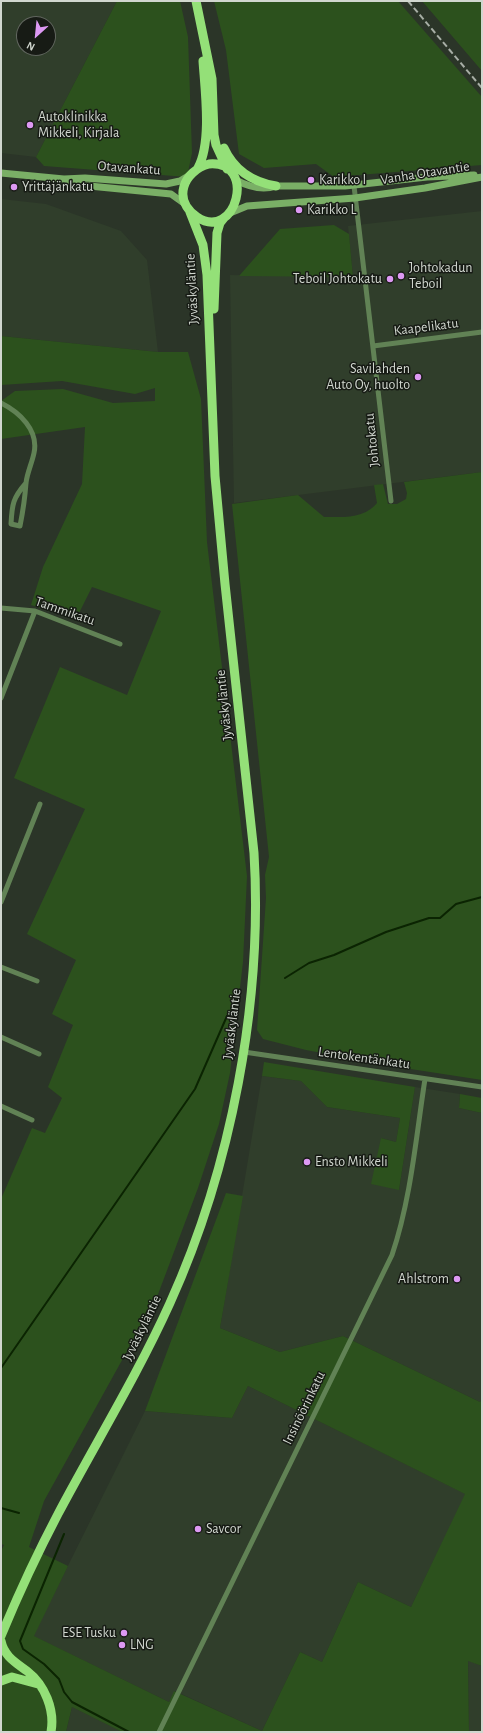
<!DOCTYPE html>
<html>
<head>
<meta charset="utf-8">
<style>
  body { margin:0 }
  #map { position:relative; width:483px; height:1733px; overflow:hidden; background:#2b3528; font-family:"Alegreya Sans",sans-serif }
  canvas { display:block }
  .frame { position:absolute; inset:0; border:2px solid #d1d7cf; pointer-events:none }
  .north { position:absolute; left:16px; top:16px; width:40px; height:40px; box-sizing:border-box; background:#171b15; border:1px solid #61665f; border-radius:50%; rotate:207deg; font-size:11px; font-weight:700; line-height:16px; text-align:center; color:#d1d7cf }
  .north::after { content:''; display:block; margin:auto; width:14px; height:18px; background:#dd99f3; clip-path:polygon(50% 0,100% 100%,50% 72%,0 100%) }
</style>
</head>
<body>
<div id="map">
<canvas width="483" height="1733"></canvas>
<div class="frame"></div>
<div class="north">N</div>
</div>
<script>
const ctx = document.querySelector('canvas').getContext('2d');
ctx.lineJoin = 'round';
function paint(path, color) { ctx.fillStyle = color; ctx.fill(path, 'evenodd'); }
function trace(path, color, width, dash) { ctx.strokeStyle = color; ctx.lineWidth = width; ctx.lineCap = dash ? 'butt' : 'round'; ctx.setLineDash(dash || []); ctx.stroke(path); }
function drawText(font, color, halo, rows, align = 'center') {
  ctx.font = font + ' "Alegreya Sans",sans-serif'; ctx.lineWidth = 3; ctx.setLineDash([]); ctx.textBaseline = 'middle'; ctx.strokeStyle = halo; ctx.fillStyle = color; for (const [text, x, y, turn = 0] of rows) {
    ctx.save(); ctx.translate(x, y); ctx.rotate((+turn || 0) * Math.PI / 180); ctx.textAlign = isNaN(turn) ? turn : align; if (halo) ctx.strokeText(text, 0, 0); ctx.fillText(text, 0, 0); ctx.restore();
  }
}
paint(new Path2D(`
  M1,1H117L36,157L1,153ZM24,24H48V48H24Z
  M1,199L46,204L121,231L147,260L158,352L1,336Z
  M482,211V472L234,503L230,275L353,277L348,226Z
  M262,1076L301,1081L327,1107L400,1118L396,1142L381,1138L399,1190L415,1087L460,1094L459,1108L482,1113V1399L480,1402L343,1336L280,1352L220,1328Z
  M248,1386L466,1494L411,1607L358,1582L322,1662L300,1652L262,1731L175,1691L169,1702L33,1636L145,1411L232,1418Z
  M468,1660L482,1666V1732H469Z
  M72,1707L122,1732H66Z`), '#303e2b');
paint(new Path2D(`
  M117,1H180L188,37L192,153L187,177L44,166L36,157Z
  M214,1H398L482,97V165L334,177L316,164L264,168L239,154L226,50Z
  M422,1H482V71Z
  M334,225L349,234L353,277L239,276L280,229Z
  M1,336L158,352H188L201,399L207,542L247,876L243,962L230,1073L219,1124L198,1188L157,1297L44,1501L29,1547L68,1566L34,1636L169,1702L174,1691L262,1731L300,1652L322,1662L358,1582L411,1607L465,1494L248,1386L232,1418L145,1411L226,1193L243,1196L220,1328L280,1352L343,1336L480,1402L482,1399V1666L468,1661L469,1732H122L72,1707L66,1732H1V1551L4,1545L1,1544V1199L32,1128L45,1133L62,1098L48,1087L73,1025L52,1014L76,960L27,934L85,809L14,778L60,667L127,695L161,611L92,587L76,619L31,605L43,567L82,484L85,427L1,439V401L15,391L63,389L113,403L155,401V388L135,394L62,381L1,385Z
  M482,472V1080L391,1066L306,1050L263,1039L257,1030L266,898L265,875L269,857L232,504L298,495L324,517C343,517 364,519 377,503L374,485L383,484L388,504H397L406,499L407,493L404,482Z
  M264,1062L415,1087L399,1190L371,1184L381,1138L396,1142L400,1118L327,1107L301,1081L262,1076Z
  M460,1094L482,1098V1113L459,1108Z`), '#2c511d');
trace(new Path2D(`
  M285,978L309,963L334,955L386,932L429,918H440L456,904L482,897
  M1,1368L195,1089L227,1016
  M1,1508L19,1513
  M64,1534L20,1641L23,1649L44,1664L59,1679L64,1692L72,1702L129,1732`), '#0b2402', 2);
trace(new Path2D(`
  M354,186L391,501
  M373,346L482,332
  M1,403C19,412 39,430 34,453C32,463 27,473 26,483C25,497 23,511 20,526L11,524C12,504 13,498 26,483
  M1,608L35,611L120,644
  M1,698L35,611
  M1,902L40,804
  M1,967L37,981
  M1,1037L39,1054
  M244,1052L482,1087
  M1,1106L32,1120
  M159,1732L392,1255C411,1199 416,1137 425,1079`), '#618255', 5);
trace(new Path2D(`
  M1,173L64,179L85,178L166,184L180,181L190,175
  M236,180C249,187 262,191 276,186H345L427,177L474,175
  M68,181L79,185L171,194L185,204
  M230,213L247,206L355,198L425,188L482,177`), '#7aaf66', 7);
trace(new Path2D(`
  M196,1L212,79L214,135L216,145L227,169
  M224,148C234,170 253,182 276,186
  M209,164C258,160 236,243 197,217C172,200 183,171 209,164Z
  M198,168C212,142 205,91 203,61
  M214,309L217,233L220,223L224,218
  M1,1636C18,1595 37,1554 58,1514C95,1444 137,1376 170,1303C231,1168 263,1002 254,853L225,584L215,476L207,275L203,245L190,212
  M1,1641C4,1656 15,1662 27,1671C45,1685 55,1710 51,1732
  M1,1681L12,1677L38,1684`), '#94e078', 9);
trace(new Path2D(`
  M408,1L482,88`), '#a7aea5', 2, [6, 3]);
for (const [x, y, r, color] of [
  [30,125,4,"#dd99f3"],
  [311,180,4,"#dd99f3"],
  [14,187,4,"#dd99f3"],
  [299,210,4,"#dd99f3"],
  [401,276,4,"#dd99f3"],
  [390,279,4,"#dd99f3"],
  [418,377,4,"#dd99f3"],
  [307,1162,4,"#dd99f3"],
  [457,1279,4,"#dd99f3"],
  [198,1529,4,"#dd99f3"],
  [124,1633,4,"#dd99f3"],
  [122,1645,4,"#dd99f3"]
]) { const dot = new Path2D(); dot.arc(x, y, r, 0, 2 * Math.PI); ctx.fillStyle = color; ctx.fill(dot); trace(dot, '#171b15', 1.5); }
drawText('14px', '#d1d7cf', '#171b15', [
  ["Autoklinikka",38,117],
  ["Mikkeli, Kirjala",38,133],
  ["Karikko I",319,180],
  ["Yrittäjänkatu",22,187],
  ["Karikko L",307,210],
  ["Johtokadun",409,268],
  ["Teboil",409,284],
  ["Teboil Johtokatu",382,279,"right"],
  ["Savilahden",410,369,"right"],
  ["Auto Oy, huolto",410,385,"right"],
  ["Ensto Mikkeli",315,1162],
  ["Ahlstrom",449,1279,"right"],
  ["Savcor",206,1529],
  ["ESE Tusku",116,1633,"right"],
  ["LNG",130,1645]
], 'left');
drawText('14px', '#d1d7cf', '#171b15', [
  ["Otavankatu",129,168,4],
  ["Vanha Otavantie",425,173,-9],
  ["Jyväskyläntie",192,289,-93],
  ["Kaapelikatu",426,327,-7],
  ["Johtokatu",372,440,-96],
  ["Tammikatu",65,611,19],
  ["Jyväskyläntie",224,705,-96],
  ["Jyväskyläntie",232,1024,-83],
  ["Lentokentänkatu",364,1058,8],
  ["Jyväskyläntie",142,1328,-64],
  ["Insinöörinkatu",304,1408,-64]
]);
</script>
</body>
</html>
